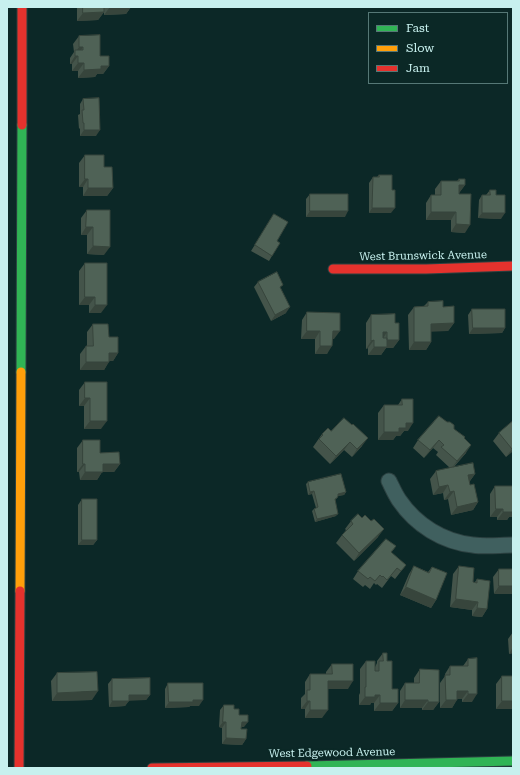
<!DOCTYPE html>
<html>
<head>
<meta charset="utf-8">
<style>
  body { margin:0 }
  #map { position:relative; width:520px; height:775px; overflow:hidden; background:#0c2827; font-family:"Roboto Serif",serif }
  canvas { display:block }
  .frame { position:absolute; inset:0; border:8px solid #c7f0ee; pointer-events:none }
  .legend { position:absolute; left:368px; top:12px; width:140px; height:72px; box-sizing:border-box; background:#0b2826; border:1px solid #567876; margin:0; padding:5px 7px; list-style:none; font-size:12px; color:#c7f0ee }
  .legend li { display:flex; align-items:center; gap:8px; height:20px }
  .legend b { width:20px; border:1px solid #567876 }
</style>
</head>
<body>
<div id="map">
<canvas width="520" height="775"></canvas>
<div class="frame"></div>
<ul class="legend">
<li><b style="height:5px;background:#30b455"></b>Fast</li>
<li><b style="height:5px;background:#ff9f0a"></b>Slow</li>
<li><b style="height:5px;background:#e5322d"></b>Jam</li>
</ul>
</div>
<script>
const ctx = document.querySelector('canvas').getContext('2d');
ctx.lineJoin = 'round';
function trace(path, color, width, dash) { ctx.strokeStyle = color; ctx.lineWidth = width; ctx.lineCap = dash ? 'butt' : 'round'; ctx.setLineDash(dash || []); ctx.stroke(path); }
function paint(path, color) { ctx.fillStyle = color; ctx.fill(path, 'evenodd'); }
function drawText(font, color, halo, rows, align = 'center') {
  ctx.font = font + ' "Roboto Serif",serif'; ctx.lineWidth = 4; ctx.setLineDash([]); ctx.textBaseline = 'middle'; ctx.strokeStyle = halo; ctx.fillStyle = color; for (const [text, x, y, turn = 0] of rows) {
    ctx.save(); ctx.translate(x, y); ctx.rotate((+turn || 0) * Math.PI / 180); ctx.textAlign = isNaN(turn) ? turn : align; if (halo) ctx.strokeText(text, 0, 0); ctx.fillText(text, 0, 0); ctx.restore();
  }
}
const street = new Path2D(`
  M389,481C392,487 395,494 399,500C416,525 443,542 473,545C486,547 500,545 513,545`);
const fast = new Path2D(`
  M21,372L22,125
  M307,766L513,761`);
const slow = new Path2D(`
  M20,591L21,372`);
const jam = new Path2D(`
  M22,125V7
  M333,269H426L513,266
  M19,768L20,591
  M152,768L307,766`);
trace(street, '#2c4141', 17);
trace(fast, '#2c4141', 11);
trace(slow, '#2c4141', 11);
trace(jam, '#2c4141', 11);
trace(street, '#40605f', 15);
trace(fast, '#30b455', 9);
trace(slow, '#ff9f0a', 9);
trace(jam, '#e5322d', 9);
paint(new Path2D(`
  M77,7H131L126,14L104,15V12L98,20L77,21Z
  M79,36L100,56L109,66L103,74H97L95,77L78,78V71H72V64H70V58L74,52L73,44Z
  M83,99L96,136H80V128L79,129L78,115L80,114V104Z
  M85,155L104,167L113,188L107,196H83V187H79V163Z
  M379,175L391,213H369V183L373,177H377Z
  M459,179L465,185L459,193L465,233L451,232V220H426V203L431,195H435V189L441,181H457Z
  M490,190L501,219L478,218L479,200L482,195H486Z
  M310,194L345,217H306V199Z
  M87,210L104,255L87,254V235H81V218Z
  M274,214L277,241L272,256L269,261L251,251Z
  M85,263L101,313H89V305H79V271Z
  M258,282L281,289L286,313L271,321L254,287Z
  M428,302L443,307L454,323L448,331H431V342L426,350H409L408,315L414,307L424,306Z
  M472,309L505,328L502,333L469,334L468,315Z
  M307,312L334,339H332L327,354H315V339H301L302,320Z
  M371,315L395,323L399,340L393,348H386L381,355H368V348L366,349V323Z
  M93,324L109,337L118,353L113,361H109L104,370H80V354L86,346H87V332Z
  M85,382L101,429H84V406H79V390Z
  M402,399L408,431H404L400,436H396L393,440H378V413L384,405H398Z
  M513,421V451L506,457L493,441L499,433Z
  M454,429L464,438L466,453L453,468L475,474L470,481V485L478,502L473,510L451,515L448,499L444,500L443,493L433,495L430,479L436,471L450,468L436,455L438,452L433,448L424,458L413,448L418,440Z
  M331,431L362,446L352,457L344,450L330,464L313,447L322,434Z
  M83,440L100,453L120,464L114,472H102L97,480H80L79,472H77V448Z
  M308,482L346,492L344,495L338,496L335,500L336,516L315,522L312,511L314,509L316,508L312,494L308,495L306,484Z
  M495,486H513V518H512V517H509L507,520H497V517H490V494Z
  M82,499L97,540L93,545H78V505Z
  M362,518L378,537L354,561L336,543L342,535L346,530L345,529L351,521Z
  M396,546L391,553L406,565L395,579L391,576L382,588L377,584L376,585L374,583L370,589L365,585L363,587L353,579L358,571Z
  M414,566L428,572L432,567L436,600L431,608L400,595L409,574Z
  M459,566L473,582H475L477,579L487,609L482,617L472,616V610L450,607L453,574Z
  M499,569H513L494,594L493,577Z
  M513,632V653L509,654L508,639Z
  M383,653L387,661L392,689L398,703L392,711H374V703H371L370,705H359V695L360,693V669L366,661L375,667L377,663V661Z
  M468,659L472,702H462V699H457L452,708H440V683L445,676V674L450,666H463Z
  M332,664L348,689H328L322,718H305V709H301V698L305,694V682L310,674H326V672Z
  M420,669L439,702L433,710H422V708H400V691L405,683H414V678Z
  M57,673L92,700L52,701L51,681Z
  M502,676H513V707L512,709H496V684Z
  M112,679L150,695L146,700H129L125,706L109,707L108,684Z
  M168,683L199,706H190L189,707L165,708V689Z
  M224,705L234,709L239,715L244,727H241V729L246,739L242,745L222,744V728L219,727L220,710Z`), '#44544a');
paint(new Path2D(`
  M110,7H131L126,14L104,15Z
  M104,12L98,20L77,21L83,13Z
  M79,47H83L78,55L75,53Z
  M75,56H78L72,64H70Z
  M78,63H84L78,71H72Z
  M101,66H109L103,74H97L95,77L78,78L84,70Z
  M84,130H100L96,136H80Z
  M85,179H88L83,187H79Z
  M459,185H465L459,193Z
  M88,188H113L107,196H83Z
  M372,208H395L391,213H369Z
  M310,211H348L345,217H306Z
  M431,212H456L451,220H426Z
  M482,213H505L501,219L478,218Z
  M456,224L470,225L465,233L451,232Z
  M86,227H93L87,235H81Z
  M93,246L110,247L104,255L87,254Z
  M85,297H95L89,305H79Z
  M95,305H107L101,313H89Z
  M290,307L286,313L271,321L275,315Z
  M454,323L448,331L425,332L431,324Z
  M473,328H505L502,333L469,334Z
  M307,331H320L315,339H301Z
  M333,331H340L334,339H327Z
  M383,332H387L382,340Z
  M374,340L368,348L366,349L371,341Z
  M387,340H399L393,348H386L381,355H368L374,347H382Z
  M414,342H431L426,350H409Z
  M320,346H332L327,354H315Z
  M109,353H118L113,361H103Z
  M86,362H109L104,370H80Z
  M85,398H90L84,406H79Z
  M90,421H107L101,429H84Z
  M406,423H413L408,431H404L400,436H396L393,440H378L384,432L399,428Z
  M368,438L362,446L352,457L357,449Z
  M439,440L433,448L424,458L430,450Z
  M350,442L344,450L330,464L336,456Z
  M471,445L466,453L451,469L457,461Z
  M513,448V451L506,457L512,449Z
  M83,464H85L79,472H77Z
  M103,464H120L114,472H102L97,480H80L85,472Z
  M475,474L469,482L468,475Z
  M448,485L443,493L433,495L439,487Z
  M314,491L312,494L308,495L310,492Z
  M454,491L448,499L444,500L450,492Z
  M346,492L344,495L336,496L338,494Z
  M478,502L473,510L451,515L457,507Z
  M496,509H503L497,517H490Z
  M513,509V516L512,517H509L507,520H497L503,512Z
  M338,514L336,516L315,522L317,519Z
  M384,529L378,537L354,561L359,553Z
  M82,540H97L93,545H78Z
  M499,586H513V594H494Z
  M406,587L436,600L431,608L400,595Z
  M456,599L478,602L472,610L450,607Z
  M477,608L487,609L482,617L472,616Z
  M513,647V653L509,654Z
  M328,681H353L348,689H322Z
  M98,691L92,700L52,701L57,693Z
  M457,691H468L462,699H452Z
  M468,694H477L472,702H462Z
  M129,695H150L146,700L125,701Z
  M375,695H380L374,703H371L370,705H359L365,697Z
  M193,700H203L199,706H190L189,707L165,708L169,702Z
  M405,700H428L422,708H400Z
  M446,700H457L452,708H440Z
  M112,701H129L125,706L109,707Z
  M307,701H310L305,709H301Z
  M502,701H513V707L512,709H496Z
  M428,702H439L433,710H422Z
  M380,703H398L392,711H374Z
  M310,710H328L322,718H305Z
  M223,722H226L222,728L219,727Z
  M242,722H248L244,727H238Z
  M226,738L246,739L242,745L222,744Z`), '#37453c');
const building = new Path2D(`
  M83,7H104V12L83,13Z
  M100,35V56H109V66H101V69L84,70V63H78V56H75V50H83V47H79V36Z
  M99,98L100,130H84V123H83L82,110H84L83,99Z
  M85,155H104V167H112L113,188H88V179H85Z
  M379,175H392V190H395V208H372L373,177H379Z
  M459,179H465V185H459V194H471L470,225L456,224V212H431V195H441V181H459Z
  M490,190H496V195H505V213H482V195H490Z
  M310,194H348V211H310Z
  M87,210H110V247L93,246V227H86Z
  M274,214L288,222L277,241L280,243L272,256L255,245Z
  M85,263H107V305H95V297H85Z
  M277,272L283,285L280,287L290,307L275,315L258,282Z
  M443,301V307L454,306V323L431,324V342H414V307L428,306V302Z
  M472,309H505V328H473Z
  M307,312L340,313V331H333L332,346H320V331H307Z
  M395,314V323H399V340H387V332H383V338H387V347H374V340L371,341V315Z
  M93,324H108L109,337H118V353H109V362H86V346H93Z
  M85,382H107V421H90V398H85Z
  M402,399H413V423H406V428H399V432H384V405H402Z
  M439,416L447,422H450L454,425V429L465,437L464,438L471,445L457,461L441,447L444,445L439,440L430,450L418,440Z
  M344,418L352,425L353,424L368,438L357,449L350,442L336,456L319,439L323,435L322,434L328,428L331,431Z
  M513,421V448L512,449L499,433Z
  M83,440H100V453L119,452L120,464H103V472H85V464H83Z
  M473,463L475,474L468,475L470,485L474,484L478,502L457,507L454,491L450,492L448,485L439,487L436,471Z
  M341,474L346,492L338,494V496L337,498L335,499L338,514L317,519L314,509L318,507L314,491L310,492L308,482Z
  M495,486H513V512H503V509H496Z
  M82,499H97V540H82Z
  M358,514L362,518L365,515L371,521L374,519L384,529L359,553L342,535L353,524L351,521Z
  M386,539L396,546L391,552L406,565L401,571L397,568L387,580L383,576L382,577L380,575L375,581L370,577L368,579L358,571Z
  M414,566L429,573L432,567L447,573L436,600L406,587Z
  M459,566L474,568L473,582L477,583V579L490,581L487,609L477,608L478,602L456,599Z
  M499,569H513V586H499Z
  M383,653H387V661H392V689H398V703H380V695H375V697H365V687H366V661H375V671H379V661H383Z
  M477,658V694H468V691H457V700H446L445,675H450V666H468V659Z
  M332,664H353V681H328V710H310V701H307V690H310V674H332Z
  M420,669L439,670V702H428V700H405V683H419Z
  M97,672L98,691L57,693V673Z
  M502,676H513V701H502Z
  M150,678V695H129V701H112V679Z
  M168,683H203V700H193V702H169Z
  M224,705H234V709H239V715H248V722H242L241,729H247L246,739L226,738V722H223Z`);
paint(building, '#4f6256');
trace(building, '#37453c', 1);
drawText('11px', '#c7f0ee', '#0b2826', [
  ["West Brunswick Avenue",423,256,-1],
  ["West Edgewood Avenue",332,753,-1]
]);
</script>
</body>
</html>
